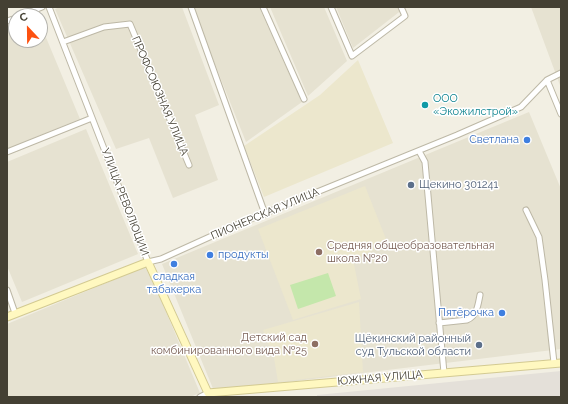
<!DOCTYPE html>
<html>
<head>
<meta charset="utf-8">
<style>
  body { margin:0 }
  #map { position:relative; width:568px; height:404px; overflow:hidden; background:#f2efe3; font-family:Raleway,sans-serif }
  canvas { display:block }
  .frame { position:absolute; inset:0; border:8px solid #444033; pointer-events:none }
  .north { position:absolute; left:8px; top:8px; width:40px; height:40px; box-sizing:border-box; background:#fff; border:1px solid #b4b3ad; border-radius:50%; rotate:338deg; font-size:11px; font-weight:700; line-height:16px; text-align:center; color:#444033 }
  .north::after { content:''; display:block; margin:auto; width:14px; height:18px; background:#fd5110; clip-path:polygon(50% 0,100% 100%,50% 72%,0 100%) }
</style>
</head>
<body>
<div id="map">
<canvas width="568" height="404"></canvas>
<div class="frame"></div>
<div class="north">С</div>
</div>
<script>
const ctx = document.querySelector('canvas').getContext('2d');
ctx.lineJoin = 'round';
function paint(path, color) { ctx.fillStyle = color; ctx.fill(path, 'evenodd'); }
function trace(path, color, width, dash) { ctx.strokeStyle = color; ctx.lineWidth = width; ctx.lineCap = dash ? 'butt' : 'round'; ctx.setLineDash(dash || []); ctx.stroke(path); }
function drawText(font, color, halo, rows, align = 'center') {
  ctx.font = font + ' Raleway,sans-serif'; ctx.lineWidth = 3; ctx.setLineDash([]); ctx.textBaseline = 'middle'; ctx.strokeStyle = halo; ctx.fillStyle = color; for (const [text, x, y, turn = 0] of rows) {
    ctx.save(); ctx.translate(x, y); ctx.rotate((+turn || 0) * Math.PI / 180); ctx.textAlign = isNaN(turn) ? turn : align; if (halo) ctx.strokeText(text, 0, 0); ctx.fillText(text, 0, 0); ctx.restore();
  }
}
paint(new Path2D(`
  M60,7H182L219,105L195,115L218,180L173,198L149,138L116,149L55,9Z
  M192,7H259L302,102L246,142Z
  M270,7H324L347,61L308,96Z
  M336,7H402L403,9L353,48Z
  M531,7H561V88Z
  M40,23L80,119L7,149V30L16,27V40H40Z
  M529,112L561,189V349L214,391L162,264Z
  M86,129L138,254L22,302L7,266V162Z
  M147,266L200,393L190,397H7V324Z`), '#e6e2d1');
paint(new Path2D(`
  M561,371V397H317V395Z`), '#e4e0d9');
paint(new Path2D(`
  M358,60L393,143L264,197L244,146L320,95Z
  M365,186L388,244L353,259L361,299L293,320L258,229Z
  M359,302L363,372L278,382L274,358L263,330Z`), '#ece7cd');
paint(new Path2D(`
  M328,273L336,296L298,309L290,285Z`), '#c4e7ab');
const street = new Path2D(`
  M49,7L148,262L161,259L236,225L457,135L521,107L547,80L561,73
  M191,7L265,214
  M263,7L304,99
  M331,7L352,56L405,16L401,7
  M20,16L42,7
  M7,21L16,18
  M63,42L104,27L130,24L189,165
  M547,80L561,114
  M419,151L425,162L444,373
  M7,152L92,118
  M526,210L539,237L545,280L554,363
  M7,290L15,313
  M439,323L467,320C477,316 478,305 480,295
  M200,397L208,393`);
const secondary = new Path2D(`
  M7,317L148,262L208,393L561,363`);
trace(street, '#bdb8a6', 7);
trace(secondary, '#d3ca92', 9);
trace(street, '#fff', 5);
trace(secondary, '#fff8c0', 7);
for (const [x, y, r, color] of [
  [425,105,4,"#0f9aa8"],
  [527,140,4,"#3f7fe0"],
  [411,185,4,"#5c6f8a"],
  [319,252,4,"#8d6e63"],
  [210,255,4,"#3f7fe0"],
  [174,264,4,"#3f7fe0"],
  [502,313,4,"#3f7fe0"],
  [315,344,4,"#8d6e63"],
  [479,345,4,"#5c6f8a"]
]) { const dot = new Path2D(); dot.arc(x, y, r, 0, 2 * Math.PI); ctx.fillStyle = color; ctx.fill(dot); trace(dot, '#fff', 1.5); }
drawText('11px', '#444033', '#fff', [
  ["ПРОФСОЮЗНАЯ УЛИЦА",160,96,67],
  ["УЛИЦА РЕВОЛЮЦИИ",125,202,69],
  ["ПИОНЕРСКАЯ УЛИЦА",265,214,-23],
  ["ЮЖНАЯ УЛИЦА",380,378,-5]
]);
drawText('11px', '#0d838f', '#fff', [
  ["ООО",433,99],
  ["«Экожилстрой»",433,112]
], 'left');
drawText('11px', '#366cbe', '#fff', [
  ["Светлана",519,140],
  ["продукты",218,255,"left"],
  ["сладкая",174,277,"center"],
  ["табакерка",174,290,"center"],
  ["Пятёрочка",494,313]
], 'right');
drawText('11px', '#4e5e75', '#fff', [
  ["Щекино 301241",419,185],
  ["Щёкинский районный",471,339,"right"],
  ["суд Тульской области",471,352,"right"]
], 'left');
drawText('11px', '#785e54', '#fff', [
  ["Средняя общеобразовательная",327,246],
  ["школа №20",327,259],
  ["Детский сад",307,338,"right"],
  ["комбинированного вида №25",307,351,"right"]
], 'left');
</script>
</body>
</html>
